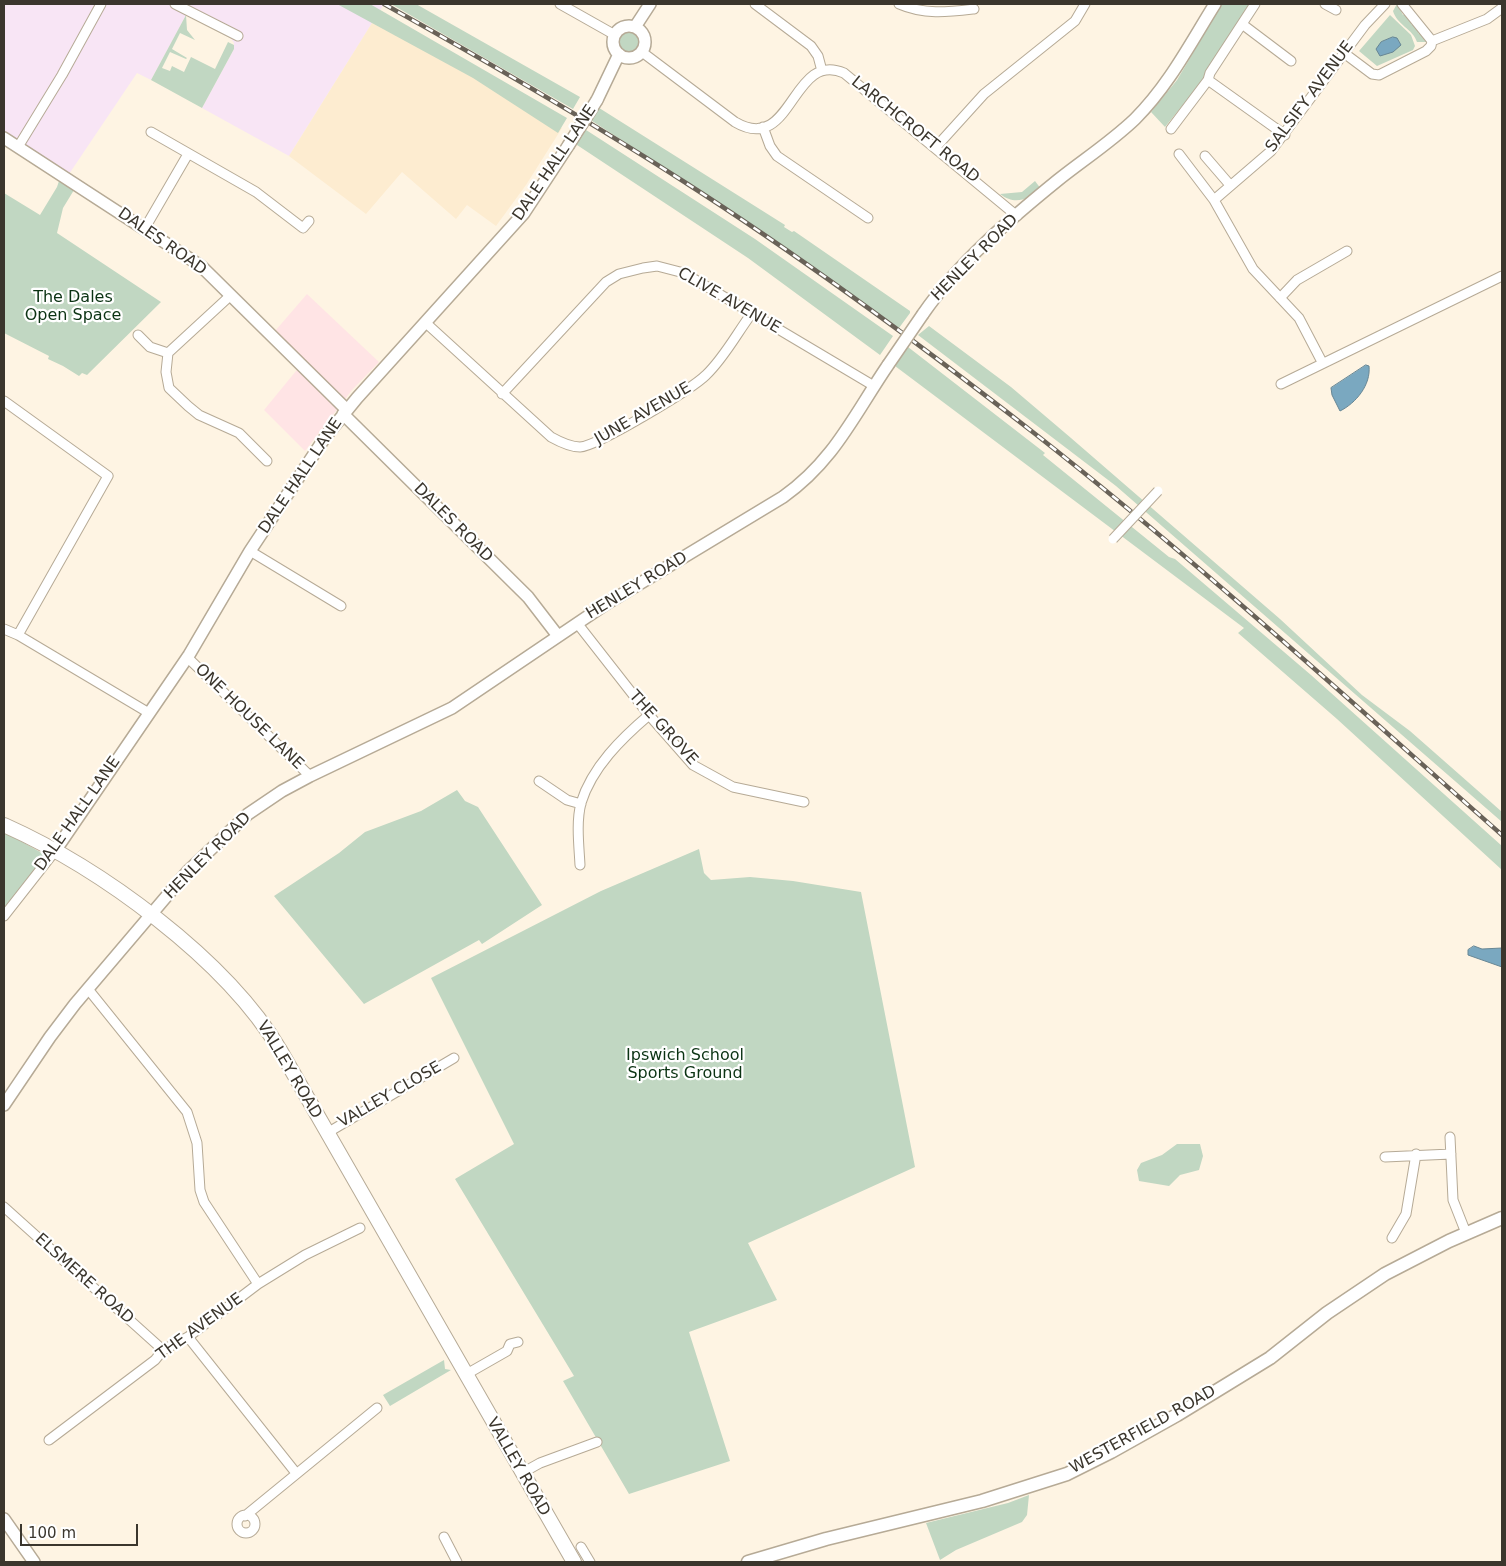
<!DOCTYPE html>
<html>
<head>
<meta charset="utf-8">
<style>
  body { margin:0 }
  #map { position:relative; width:1506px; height:1566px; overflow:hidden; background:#fef4e3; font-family:"DejaVu Sans",sans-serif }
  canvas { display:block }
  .frame { position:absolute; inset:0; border:5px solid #3b362d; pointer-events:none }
  .scale { position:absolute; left:20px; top:1524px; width:118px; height:22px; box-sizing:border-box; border:2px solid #3b362d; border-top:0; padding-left:6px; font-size:15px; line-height:18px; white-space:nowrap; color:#3b362d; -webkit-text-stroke:4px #fff; paint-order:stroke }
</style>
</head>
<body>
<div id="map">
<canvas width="1506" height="1566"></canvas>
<div class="frame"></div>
<div class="scale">100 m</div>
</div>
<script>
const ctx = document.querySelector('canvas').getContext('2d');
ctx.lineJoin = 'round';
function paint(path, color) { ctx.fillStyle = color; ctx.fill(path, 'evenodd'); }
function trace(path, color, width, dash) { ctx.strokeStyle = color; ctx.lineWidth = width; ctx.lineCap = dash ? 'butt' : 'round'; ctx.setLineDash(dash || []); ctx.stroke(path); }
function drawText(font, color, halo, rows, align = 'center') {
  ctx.font = font + ' "DejaVu Sans",sans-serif'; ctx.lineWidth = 4.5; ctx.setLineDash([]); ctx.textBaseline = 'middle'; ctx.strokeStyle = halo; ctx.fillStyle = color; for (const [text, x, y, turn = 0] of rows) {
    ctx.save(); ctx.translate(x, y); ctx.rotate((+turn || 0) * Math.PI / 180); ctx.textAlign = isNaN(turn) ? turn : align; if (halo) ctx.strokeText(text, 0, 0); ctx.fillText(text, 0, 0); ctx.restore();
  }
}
paint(new Path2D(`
  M307,294L379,362L352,390L305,451L264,410L305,360L275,331Z`), '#ffe4e5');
paint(new Path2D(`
  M4,4H384L289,156L202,108L234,49V43L230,37L186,15L151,80L137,73L65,180L4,138Z`), '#f8e5f5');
paint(new Path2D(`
  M372,23L482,79L562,128L526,185L496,226L467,205L456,219L402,172L366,214L289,156Z`), '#fdecd0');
paint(new Path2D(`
  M337,4H370L567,118L558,133L473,78Z
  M391,4H416L580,97L573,109Z
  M1222,4H1252L1203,80L1165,127L1151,112L1177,80Z
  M1397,4L1403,15L1406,14L1412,25H1415L1419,34H1423L1427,42H1417C1413,29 1397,25 1393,11Z
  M186,15L187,30L195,40L180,33L172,49L187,58L186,59L170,52L162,68L170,71L172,66L184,72L191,57L215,69L228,42L234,45V49L202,108L151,80Z
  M1390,15L1411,35L1415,46L1413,50L1377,66L1359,51Z
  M617 42a12 12 0 1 1 24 0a12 12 0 1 1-24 0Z
  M596,106L785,225L784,227L792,232L794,231L910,311V313L899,328L750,223L589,119Z
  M583,128L755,239L893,336L880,355L748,258L574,143Z
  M60,178L74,190L63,208L57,233L161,302L87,375L82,373L79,376L63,366L48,359L49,356L4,333V193L40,215L57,187Z
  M1035,181L1041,189C1027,199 1016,206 1000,194L1022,192Z
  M929,326L1011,387L1071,438L1280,619L1362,695L1410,731L1493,804L1502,812V822L1116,486L918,335Z
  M908,347L1045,453L1043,455L1169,557L1175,559L1311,675L1502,846V870L1337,719L1238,633L1244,628L895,366Z
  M457,790L465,801L478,807L542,905L482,944L479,940L364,1004L274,896L339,853L365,832L421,811Z
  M4,832L42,853L44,859L4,910Z
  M699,849L704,873L711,880L750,877L793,881L861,892L915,1167L748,1243L777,1300L689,1332L730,1461L629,1494L563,1381L574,1376L455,1179L514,1144L431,978L601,891Z
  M1177,1144H1200L1203,1156L1199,1170L1180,1175L1169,1186L1139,1181L1137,1170L1141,1163L1162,1155Z
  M444,1360L445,1369L451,1370L390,1406L383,1395Z
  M1029,1495L1027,1515L1022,1522L956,1550L940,1560L926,1523L1008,1503Z`), '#c1d7c2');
const water = new Path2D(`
  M1393,37L1397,38L1401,45L1393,52L1380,56L1376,49L1381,42Z
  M1366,365L1369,366C1371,385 1356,403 1340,411L1332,395L1331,388Z
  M1474,946L1482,949L1502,948V967L1468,955V950Z`);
paint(water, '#7aa8c0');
trace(water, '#678694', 1);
const minor = new Path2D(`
  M175,4L238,36
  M560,4L615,35
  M755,4L811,46L818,56L822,71
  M899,4C924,15 948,12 974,9
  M1255,4L1210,73L1208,80L1285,135
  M1325,4L1336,10
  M1402,4L1432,41
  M1242,24L1291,61
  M642,52L735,122C793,156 791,50 844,73L1017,216
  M1344,53L1372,74L1379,75L1426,51L1431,46L1432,41L1487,19L1502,8
  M763,127L770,146L777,156L868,218
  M1171,129L1208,80
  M151,132L256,192L303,228L309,221
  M18,147L62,75L101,4
  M936,147L984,94L1075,21L1085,4
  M1179,154L1214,200L1253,269L1299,318L1322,362
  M1205,156L1230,185
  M1214,200L1271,151L1365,25L1385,4
  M145,228L188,154
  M231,295L168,353L166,372L169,388L188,406L199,415L239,433L267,461
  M1280,298L1297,280L1347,251
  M426,323L551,437C560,442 570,447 580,447C597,446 692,389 706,375C724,358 737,333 752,313
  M138,335L150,347L168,353
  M1281,384L1502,276
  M502,394L606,282L619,274L643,268L657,266L684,273L874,386
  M4,401L108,476L18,635
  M250,551L341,606
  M577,623L649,715L693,765L733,787L804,802
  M4,629L18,635L149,713
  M187,657L310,776
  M539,781L567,800L581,804
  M580,865C579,846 576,822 581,803C592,767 622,738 649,715
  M4,916L55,851
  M88,989L187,1112L197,1143L200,1190L204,1202L258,1284
  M327,1133L454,1058
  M1450,1137L1453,1200L1466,1233
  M1385,1157L1451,1154
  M4,1207L163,1350
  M1392,1238L1406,1214L1416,1154
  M188,1337L296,1473
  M465,1375L507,1351L510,1344L518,1342
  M49,1440L155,1360L163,1350L188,1337L258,1284L305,1255L360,1228
  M522,1473L540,1463L597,1442
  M237 1524a9 9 0 1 1 18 0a9 9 0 1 1-18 0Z
  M245,1516L377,1408
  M444,1537L457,1562
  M581,1547L590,1562`);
const tertiary = new Path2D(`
  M613 42a16 16 0 1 1 32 0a16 16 0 1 1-32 0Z
  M635,27L650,4
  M597,100L619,54
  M4,138L201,266L347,410
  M923,314C958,263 1010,219 1058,180C1083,160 1111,142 1135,119C1169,85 1190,44 1215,4
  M343,414L528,597L558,636
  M55,851L189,655L250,551L326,436L357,398L524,213L568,146
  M4,1105L50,1037L75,1004L188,871L248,814L282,791L310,776L452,708L606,604L783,497C834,461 854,415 888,365
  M4,1519L34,1562`);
const secondary = new Path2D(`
  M748,1562L826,1539L982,1501L1067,1474L1111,1452L1177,1415L1270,1358L1327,1313L1385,1274L1449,1241L1502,1218`);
const primary = new Path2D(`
  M4,825C100,868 225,958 280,1050L574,1562`);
trace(minor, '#b6aa96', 11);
trace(tertiary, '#b6aa96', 14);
trace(secondary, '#b6aa96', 15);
trace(primary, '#b6aa96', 16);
trace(minor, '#fff', 9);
trace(tertiary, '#fff', 11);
trace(secondary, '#fff', 12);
trace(primary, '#fff', 14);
const rail = new Path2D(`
  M384,4C486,61 588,120 686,183C806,260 921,345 1034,433C1196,560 1348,699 1502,835`);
trace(rail, '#696258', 4.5);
trace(rail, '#fff', 2.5, [8]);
const minorBridge = new Path2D(`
  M1113,539L1158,491`);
const tertiaryBridge = new Path2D(`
  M568,146L597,100
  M888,365L923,314`);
trace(minorBridge, '#b6aa96', 11, []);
trace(tertiaryBridge, '#b6aa96', 14, []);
trace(minorBridge, '#fff', 9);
trace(tertiaryBridge, '#fff', 11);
drawText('16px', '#3b362d', '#fff', [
  ["SALSIFY AVENUE",1310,97,-53],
  ["LARCHCROFT ROAD",915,130,39],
  ["DALE HALL LANE",555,163,-56],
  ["DALES ROAD",162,242,35],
  ["HENLEY ROAD",975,258,-45],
  ["CLIVE AVENUE",729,301,30],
  ["JUNE AVENUE",643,414,-30],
  ["DALE HALL LANE",301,476,-56],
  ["DALES ROAD",453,523,45],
  ["HENLEY ROAD",637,586,-31],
  ["ONE HOUSE LANE",249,717,44],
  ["THE GROVE",663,728,48],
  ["DALE HALL LANE",78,814,-55],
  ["HENLEY ROAD",208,856,-45],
  ["VALLEY ROAD",289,1070,59],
  ["VALLEY CLOSE",390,1095,-30],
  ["ELSMERE ROAD",84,1279,42],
  ["THE AVENUE",200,1327,-36],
  ["WESTERFIELD ROAD",1143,1430,-29],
  ["VALLEY ROAD",518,1467,60]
]);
drawText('16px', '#0b3313', '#fff', [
  ["The Dales",73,298],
  ["Open Space",73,316],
  ["Ipswich School",685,1056],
  ["Sports Ground",685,1074]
]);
</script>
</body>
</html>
